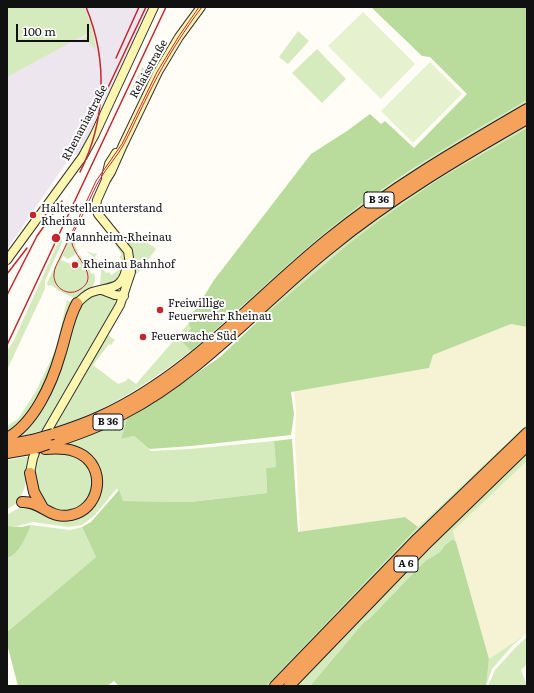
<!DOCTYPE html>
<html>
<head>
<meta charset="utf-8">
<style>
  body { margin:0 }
  #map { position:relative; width:534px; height:693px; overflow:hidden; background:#fffdf5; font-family:Literata,serif }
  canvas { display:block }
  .frame { position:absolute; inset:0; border:8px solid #111; pointer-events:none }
  .scale { position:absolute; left:16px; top:24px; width:73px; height:18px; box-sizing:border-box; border:2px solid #111; border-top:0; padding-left:5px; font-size:12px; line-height:14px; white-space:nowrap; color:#111; -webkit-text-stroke:3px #fff; paint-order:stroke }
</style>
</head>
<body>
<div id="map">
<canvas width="534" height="693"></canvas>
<div class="frame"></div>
<div class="scale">100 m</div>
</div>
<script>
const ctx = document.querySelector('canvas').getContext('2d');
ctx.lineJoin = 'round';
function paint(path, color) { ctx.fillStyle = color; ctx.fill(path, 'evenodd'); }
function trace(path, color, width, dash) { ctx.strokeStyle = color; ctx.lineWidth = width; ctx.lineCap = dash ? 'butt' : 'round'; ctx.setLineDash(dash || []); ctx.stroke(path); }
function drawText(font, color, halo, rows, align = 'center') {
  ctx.font = font + ' Literata,serif'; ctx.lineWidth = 4; ctx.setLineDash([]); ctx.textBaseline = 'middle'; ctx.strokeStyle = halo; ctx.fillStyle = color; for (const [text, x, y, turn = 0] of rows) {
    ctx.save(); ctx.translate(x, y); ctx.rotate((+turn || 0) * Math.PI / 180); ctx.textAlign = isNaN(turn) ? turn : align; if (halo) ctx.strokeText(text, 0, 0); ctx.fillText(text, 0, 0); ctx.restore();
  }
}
paint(new Path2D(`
  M7,7H150L80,154L71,156L7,249Z`), '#eee6ef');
paint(new Path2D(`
  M511,324L527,327V424L418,527L405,517L300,532L295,439L296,411L294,391L429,368L433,355Z
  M527,461V633L489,659L453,531Z`), '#f6f3d4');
paint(new Path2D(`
  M7,7H84L91,23L96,50L87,41L81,40L89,35L88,33L7,77Z
  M298,31L309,41L288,64L279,57Z
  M317,49L346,79L322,103L292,73Z
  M142,67L149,71L139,92L132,88Z
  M527,100V103C467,137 407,172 352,213C315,241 281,273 246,304L245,303C280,272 313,240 351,212C406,171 467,135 527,100Z
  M527,125V128L439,179L388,214L270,311L260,319L259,318C302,279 344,240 392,208C435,178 481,152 527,125Z
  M69,233L75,236V245L78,253L68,259L63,256L61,260L71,264L74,270L81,266L77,260L78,259L77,257L80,255L92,274L94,273C99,287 86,292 76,299L61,292L51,285L48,286L47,283L65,245Z
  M129,235L140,237L156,249L137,274L134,272L129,249L123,238L124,237Z
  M60,238L62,241L61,245L45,281V289L7,370V351L14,340Z
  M112,239H114L117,245L119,244C128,262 125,267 116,283L100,286C100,281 101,277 101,272C102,264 92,255 86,251L94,254L95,253L97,254L95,257L100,264L103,263L104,264L101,266L106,273L109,272L111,275L122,268L120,265L122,260L119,257L122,255Z
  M103,293L119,299L43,430L33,433V434L17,437L29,424L77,305L91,295Z
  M67,300L73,303L61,345L40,397L27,417L7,435V426L18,419L36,391L54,353L58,340Z
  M188,324L191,327L181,341L191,351C148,383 104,414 51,428L106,335H108L115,340L111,345L109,344L93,365L118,384L126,381L128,378L136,384Z
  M127,418L121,439L134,436L151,451L190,449L274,441L276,467L266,468L267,493L190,502L123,501L117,488L95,515L82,525L68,527L33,522L17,526H7V515L24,505L41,511L84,514L100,475L66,444L96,433Z
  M527,424V426L432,517L268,686H266L418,527Z
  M46,452H65L82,459L92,470L94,486L87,502L76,510L61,512L43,504L33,474L37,454Z
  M527,453V461L453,531L456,542L453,539L445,545L440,552L425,561L370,618L364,622L310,686H297C372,607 447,527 527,453Z
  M30,456C26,474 28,501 7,509V460Z
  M31,525L70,530L82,527L96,557L7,632V558C19,555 25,536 31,525Z
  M526,634L513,645L492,669L486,686L489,659Z
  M527,637V664L521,670L527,686H488L495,670L515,648Z`), '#d5ebbd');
paint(new Path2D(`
  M371,7H527V100C467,135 406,170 351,212C294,255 245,306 191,351L181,341L191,328L188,324L192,319L189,316L196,309L214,280L311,154L347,131L370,114L381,124L385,121L414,148L467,94L430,57L422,56Z
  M527,128V327L511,324L433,355L429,368L291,392L294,414L291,435L191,446L150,449L148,448L134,436L121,439L127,418L160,399L220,357L260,319L351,242L388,214L439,179Z
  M292,439L298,532L405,517L418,527L266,686H119L114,681L107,686H18L7,644V632L96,557L82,527L91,522L119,490L123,501L190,502L267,493L266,468L276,467L274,441Z
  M31,525C26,536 19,555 7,558V526L22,527Z
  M453,539L456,542L489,659L486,686H310L364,622L370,618L425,561L440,552L445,545Z`), '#b9dc9c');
paint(new Path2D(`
  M363,12L415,64L381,99L328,46Z
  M430,62L462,94L413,143L381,111Z`), '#e6f2cf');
const secondary = new Path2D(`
  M106,177L109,164L116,153
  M7,260L83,156L95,134L154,7
  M102,290L115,295L124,296
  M77,303C82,299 86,294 92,292C109,286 121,291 126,270
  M30,473L33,458L36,450L120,305L131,272L128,251L98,214L96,206L97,200L106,180L111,172L123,145L158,72L179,37L201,7`);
const highway = new Path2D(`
  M53,434C69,429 86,423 101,416C189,376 253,300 327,240C389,189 458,149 527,109
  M7,438C34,424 52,383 60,355C66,337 68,319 77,303
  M48,444C74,436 99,427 123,414C203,373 261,303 330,248C391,198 459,158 527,119
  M7,445L32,440
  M7,453L36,448
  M30,473L34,492L43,508
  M22,502C41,501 50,520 71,515C98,510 107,473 84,456C72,448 59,448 45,449
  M275,686L417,539L527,433
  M289,686L424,546L527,446`);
trace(secondary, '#333', 10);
trace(highway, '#222', 12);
trace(secondary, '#fff6b0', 8);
trace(highway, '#f5a25d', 10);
trace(new Path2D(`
  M199,7L179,36L157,72L122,144L96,181L59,260C57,264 54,269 54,274C53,287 67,297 79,290C102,277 74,257 72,243C71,233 80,221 84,212C89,201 94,189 100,179C107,167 117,157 124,144C134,125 142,106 152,87C166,59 183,32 202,7`), '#c4262e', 1);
trace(new Path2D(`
  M116,58L139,7
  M103,98L146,7
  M80,172C106,121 108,60 86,7
  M7,274L27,248
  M7,295L37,236L62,201
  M7,345L166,7`), '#c4262e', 1.5);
const highwayBridge = new Path2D(`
  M32,440L53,434
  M36,448L48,444`);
trace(highwayBridge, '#222', 12, []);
trace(highwayBridge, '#f5a25d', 10);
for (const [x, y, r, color] of [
  [33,215,4,"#c4262e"],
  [56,238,5,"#c4262e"],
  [75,265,4,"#c4262e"],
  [160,310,4,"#c4262e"],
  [143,337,4,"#c4262e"]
]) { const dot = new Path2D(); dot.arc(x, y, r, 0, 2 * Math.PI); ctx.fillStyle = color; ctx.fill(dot); trace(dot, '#fff', 1.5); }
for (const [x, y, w] of [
  [379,200,30],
  [108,422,30],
  [406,564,24]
]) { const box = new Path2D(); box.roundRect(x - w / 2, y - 8, w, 16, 3); ctx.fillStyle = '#fff'; ctx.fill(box); trace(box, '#111', 1); }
drawText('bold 10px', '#111', null, [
  ["B 36",379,200],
  ["B 36",108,422],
  ["A 6",406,564]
]);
drawText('11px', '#111', '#fff', [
  ["Relaisstraße",149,69,-61],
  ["Rhenaniastraße",85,123,-62]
]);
drawText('11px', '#111', '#fff', [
  ["Haltestellenunterstand",41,209],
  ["Rheinau",41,222],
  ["Mannheim-Rheinau",65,238],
  ["Rheinau Bahnhof",83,265],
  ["Freiwillige",168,304],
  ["Feuerwehr Rheinau",168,317],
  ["Feuerwache Süd",151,337]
], 'left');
</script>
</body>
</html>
